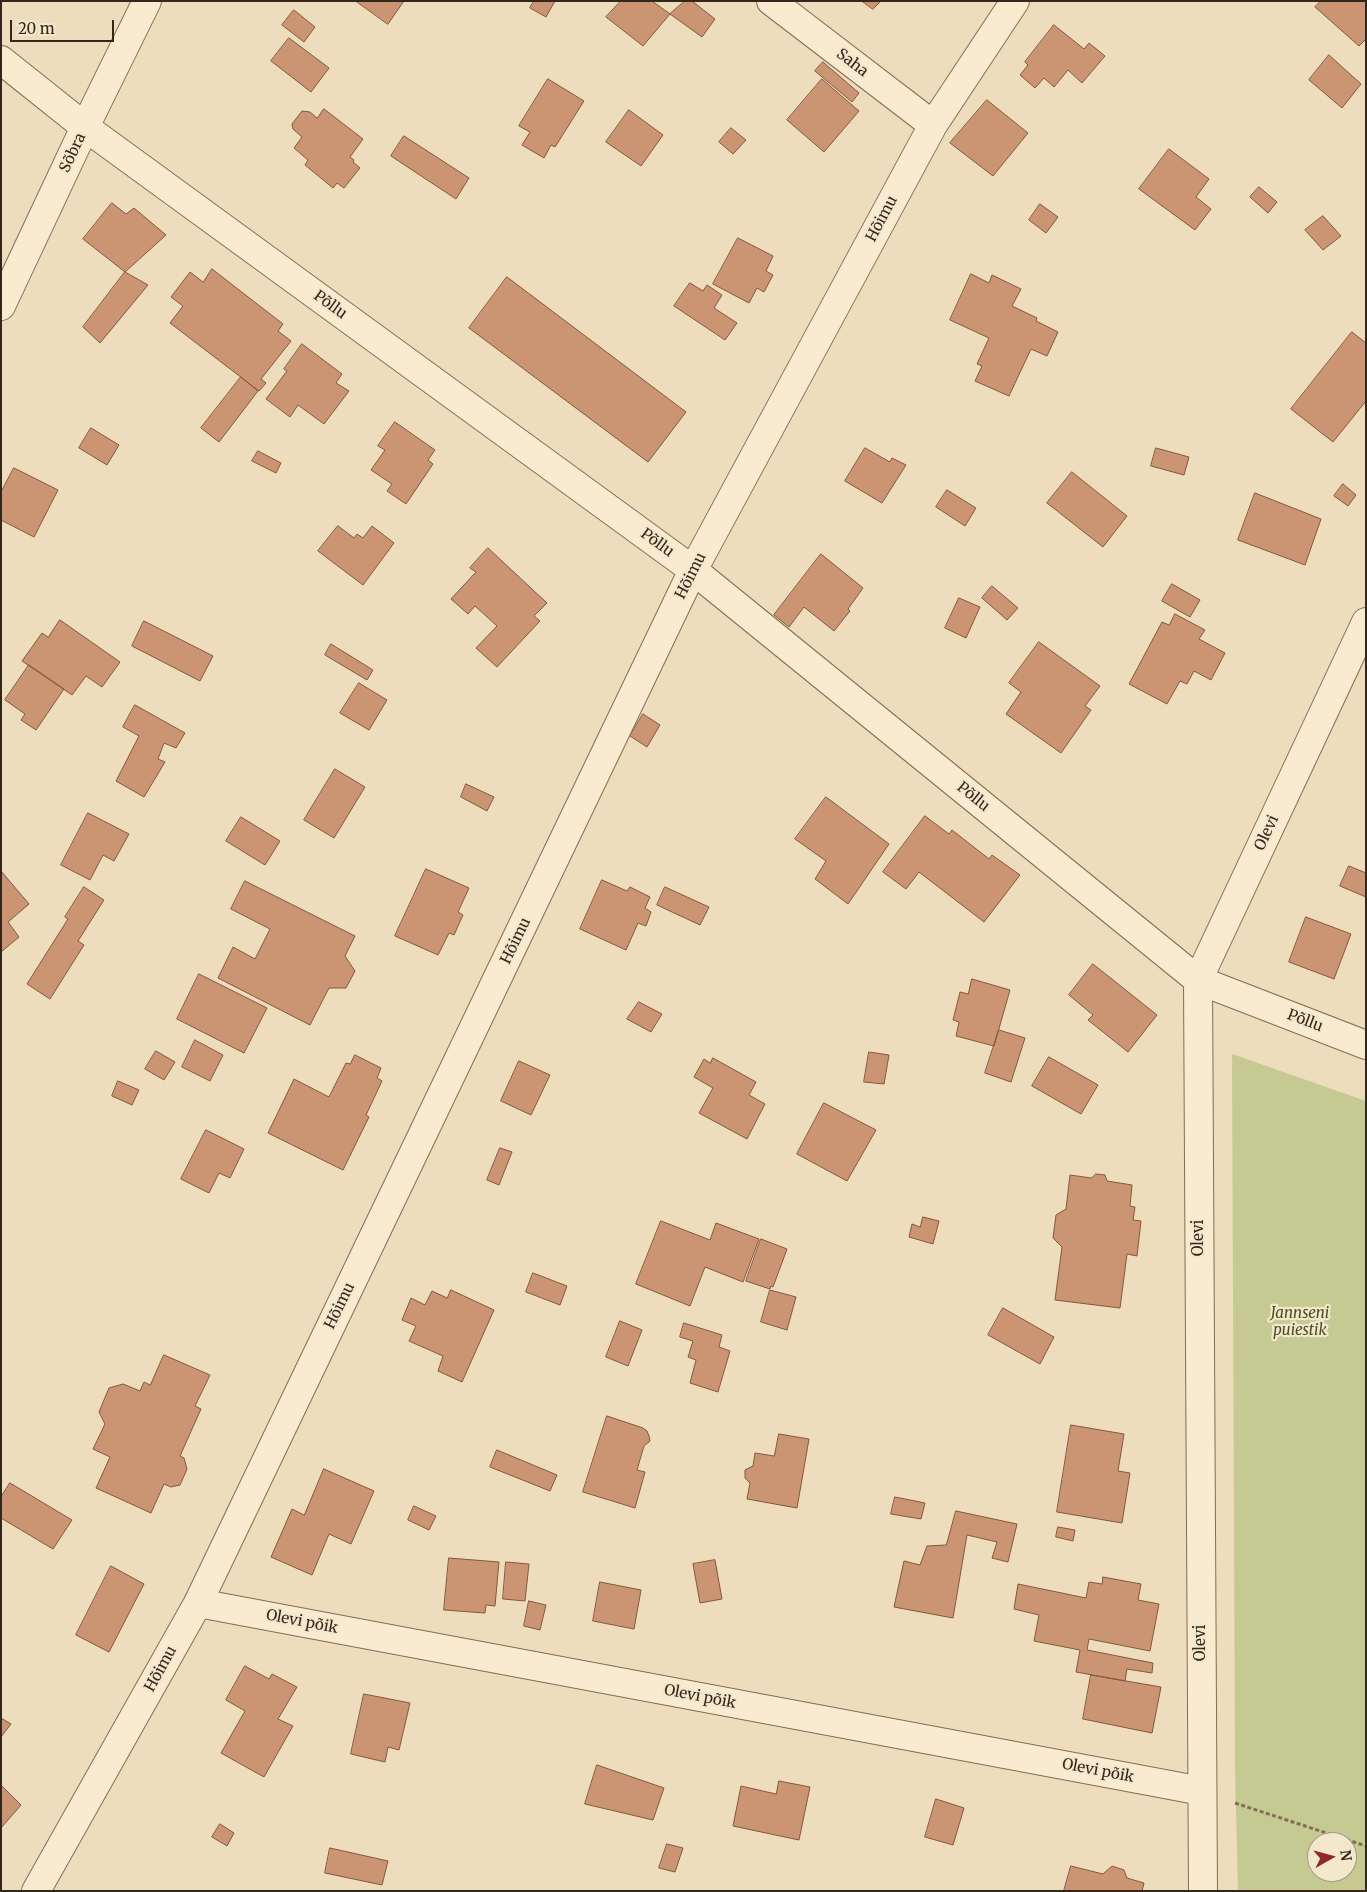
<!DOCTYPE html>
<html>
<head>
<meta charset="utf-8">
<style>
  body { margin:0 }
  #map { position:relative; width:1367px; height:1892px; overflow:hidden; background:#edddbd; font-family:Merriweather,serif }
  canvas { display:block }
  .frame { position:absolute; inset:0; border:2px solid #33261b; pointer-events:none }
  .north { position:absolute; left:1307px; top:1832px; width:50px; height:50px; box-sizing:border-box; background:#f4e8cc; border:1px solid #a79a85; border-radius:50%; rotate:83deg; font-size:14px; font-weight:700; line-height:20px; text-align:center; color:#33261b }
  .north::after { content:''; display:block; margin:auto; width:18px; height:22px; background:#92282b; clip-path:polygon(50% 0,100% 100%,50% 72%,0 100%) }
  .scale { position:absolute; left:10px; top:20px; width:104px; height:22px; box-sizing:border-box; border:2px solid #33261b; border-top:0; padding-left:6px; font-size:15px; line-height:18px; white-space:nowrap; color:#33261b; -webkit-text-stroke:4px #f4e8cc; paint-order:stroke }
</style>
</head>
<body>
<div id="map">
<canvas width="1367" height="1892"></canvas>
<div class="frame"></div>
<div class="north">N</div>
<div class="scale">20 m</div>
</div>
<script>
const ctx = document.querySelector('canvas').getContext('2d');
ctx.lineJoin = 'round';
function paint(path, color) { ctx.fillStyle = color; ctx.fill(path, 'evenodd'); }
function trace(path, color, width, dash) { ctx.strokeStyle = color; ctx.lineWidth = width; ctx.lineCap = dash ? 'butt' : 'round'; ctx.setLineDash(dash || []); ctx.stroke(path); }
function drawText(font, color, halo, rows, align = 'center') {
  ctx.font = font + ' Merriweather,serif'; ctx.lineWidth = 4.5; ctx.setLineDash([]); ctx.textBaseline = 'middle'; ctx.strokeStyle = halo; ctx.fillStyle = color; for (const [text, x, y, turn = 0] of rows) {
    ctx.save(); ctx.translate(x, y); ctx.rotate((+turn || 0) * Math.PI / 180); ctx.textAlign = isNaN(turn) ? turn : align; if (halo) ctx.strokeText(text, 0, 0); ctx.fillText(text, 0, 0); ctx.restore();
  }
}
paint(new Path2D(`
  M1232,1054L1366,1101V1891H1238L1235,1770ZM1317,1842H1347V1872H1317Z`), '#c5ca92');
const building = new Path2D(`
  M356,1H404L388,24Z
  M534,1H555L546,17L530,8Z
  M621,1H652L670,14L643,46L606,17Z
  M685,1H692L715,19L702,37L670,14Z
  M862,1H881L873,9Z
  M1321,1H1366V39L1359,46L1315,7Z
  M294,10L315,27L304,42L282,25Z
  M1054,25L1084,49L1089,43L1105,56L1082,83L1068,70L1054,87L1044,78L1035,88L1020,75L1028,65L1025,62Z
  M289,38L329,68L311,92L271,61Z
  M1329,55L1361,84L1342,108L1309,80Z
  M823,62L859,93L852,102L815,71Z
  M548,79L584,101L555,147L551,145L544,158L522,145L530,132L519,126Z
  M822,79L859,111L824,152L787,120Z
  M987,100L1028,133L993,176L950,143Z
  M324,109L363,139L350,157L354,160L353,162L360,168L344,188L337,183L333,188L305,165L308,160L294,148L302,137L293,129L292,124L302,111L310,112L317,118Z
  M629,110L663,135L641,166L606,142Z
  M731,128L746,140L733,154L719,142Z
  M404,136L469,178L456,199L391,156Z
  M1169,149L1209,179L1196,197L1211,209L1195,230L1139,189Z
  M1259,187L1277,202L1268,213L1250,197Z
  M112,203L126,214L134,208L166,235L125,272L83,239Z
  M1040,204L1058,217L1046,233L1029,220Z
  M1323,216L1341,236L1323,250L1305,230Z
  M738,238L773,256L766,271L773,275L764,292L757,288L749,303L713,284Z
  M212,269L283,324L278,331L291,341L261,379L266,383L259,391L170,323L183,306L171,297L190,272L203,282Z
  M125,272L148,285L100,343L83,327Z
  M971,274L989,283L992,275L1021,289L1012,306L1037,318L1036,321L1058,332L1047,356L1031,349L1009,396L975,381L982,366L977,364L989,338L950,320Z
  M507,277L686,412L648,462L469,328Z
  M690,283L703,291L707,285L722,295L714,308L737,323L725,340L674,306Z
  M1352,332L1366,343V401L1333,442L1291,409Z
  M302,344L342,374L336,383L349,391L324,424L298,405L290,417L266,399L287,371L284,369Z
  M241,377L258,391L219,442L201,428Z
  M395,422L435,450L428,460L433,464L406,504L387,491L392,484L371,470L385,450L378,446Z
  M91,428L119,445L107,465L79,448Z
  M865,448L890,462L892,458L906,465L882,503L845,481Z
  M1156,448L1189,457L1184,475L1151,466Z
  M258,451L281,463L276,473L252,461Z
  M14,468L58,490L34,537L1,520V492Z
  M1072,472L1127,516L1103,547L1047,503Z
  M1343,484L1356,495L1348,506L1334,496Z
  M947,490L976,508L965,526L936,507Z
  M1255,493L1321,519L1305,565L1238,540Z
  M338,526L354,538L357,534L363,538L372,526L394,543L363,585L318,551Z
  M488,548L547,603L534,616L540,621L497,667L476,648L497,626L475,606L468,614L451,599L476,572L470,568Z
  M821,554L863,588L848,609L850,611L834,631L804,607L789,627L774,615Z
  M1172,584L1200,600L1190,617L1162,601Z
  M992,586L1018,608L1007,620L982,598Z
  M959,598L980,607L966,638L945,628Z
  M1175,614L1205,630L1199,639L1225,653L1211,680L1194,671L1187,684L1180,681L1167,704L1129,684L1162,622L1169,625Z
  M60,620L120,662L102,687L86,676L72,695L22,661L42,633L48,637Z
  M144,621L213,656L200,681L132,646Z
  M1039,642L1100,686L1085,706L1091,710L1061,753L1006,714L1021,692L1009,683Z
  M331,644L373,670L367,680L325,655Z
  M29,665L64,689L36,730L21,720L25,714L5,700Z
  M359,683L387,700L369,730L340,713Z
  M135,705L185,733L176,748L164,743L158,759L165,762L144,797L116,781L139,736L123,727Z
  M643,714L660,725L647,747L630,736Z
  M335,769L365,787L334,838L304,820Z
  M466,784L494,797L487,811L461,797Z
  M826,797L889,844L848,904L815,879L826,861L795,839Z
  M88,813L129,834L114,861L103,855L90,880L61,865Z
  M925,816L949,834L952,830L989,859L992,855L1020,875L984,922L919,872L906,889L883,872Z
  M241,817L280,841L265,865L226,841Z
  M1349,866L1366,873V897L1340,886Z
  M426,869L469,888L458,912L463,915L454,935L449,933L438,955L395,936Z
  M1,871L29,904L8,922L19,937L1,952Z
  M602,880L627,891L630,887L650,897L645,908L651,912L646,926L638,923L626,950L580,929Z
  M245,881L355,936L345,956L355,971L346,988H329L310,1025L218,978L233,947L255,959L270,929L231,909Z
  M84,887L104,900L78,941L84,945L50,999L27,984L68,919L65,917Z
  M665,887L709,907L700,925L657,905Z
  M1306,917L1351,934L1334,979L1289,962Z
  M1093,964L1157,1015L1128,1052L1088,1020L1093,1015L1069,995Z
  M199,974L267,1008L244,1053L177,1019Z
  M972,979L1010,990L994,1046L956,1036L959,1022L953,1020L960,992L968,994Z
  M639,1002L662,1014L651,1032L627,1019Z
  M999,1030L1025,1038L1011,1082L985,1073Z
  M195,1040L223,1055L210,1081L182,1067Z
  M156,1051L175,1062L164,1080L145,1069Z
  M869,1052L889,1055L884,1084L864,1082Z
  M355,1055L381,1068L377,1078L382,1081L366,1115L369,1117L343,1170L268,1133L294,1079L329,1097L346,1063L350,1064Z
  M1049,1057L1098,1085L1081,1114L1032,1086Z
  M713,1058L756,1082L749,1095L765,1104L747,1139L699,1113L713,1088L694,1077L704,1059L710,1063Z
  M519,1061L550,1075L531,1115L501,1101Z
  M118,1081L139,1090L132,1105L112,1096Z
  M824,1103L876,1130L847,1181L797,1154Z
  M206,1130L244,1149L230,1178L219,1173L209,1193L181,1179Z
  M500,1148L512,1152L499,1185L487,1180Z
  M1096,1174L1105,1175L1107,1181L1132,1185L1130,1206L1135,1207L1133,1220L1141,1221L1137,1256L1127,1254L1120,1308L1055,1300L1062,1247L1053,1238L1056,1215L1066,1209L1070,1175L1091,1178Z
  M923,1217L939,1221L933,1244L909,1237L912,1224L920,1227Z
  M661,1221L710,1240L716,1223L759,1239L743,1282L705,1267L690,1306L636,1284Z
  M761,1239L787,1249L773,1287L771,1286L770,1289L746,1281Z
  M533,1273L567,1286L560,1305L526,1292Z
  M451,1290L494,1310L462,1382L438,1371L443,1356L409,1341L416,1326L402,1320L411,1298L425,1305L432,1291L447,1298Z
  M770,1290L796,1297L787,1330L761,1322Z
  M1003,1308L1054,1337L1040,1364L988,1335Z
  M620,1321L642,1330L628,1366L606,1357Z
  M684,1323L722,1335L719,1347L730,1351L718,1392L690,1383L696,1360L688,1357L693,1341L680,1337Z
  M164,1355L210,1375L195,1406L201,1409L180,1456L184,1458L187,1469L180,1485L171,1487L164,1484L151,1513L96,1488L110,1457L93,1449L105,1424L99,1412L109,1388L123,1384L140,1391L144,1382L150,1385Z
  M607,1416L643,1428L647,1431L649,1436L650,1441L644,1446L637,1470L645,1472L635,1508L583,1492Z
  M1071,1425L1124,1434L1118,1471L1130,1473L1122,1523L1057,1512Z
  M779,1434L809,1439L797,1508L747,1499L750,1483L745,1478V1470L753,1466L755,1453L774,1456Z
  M497,1450L557,1475L550,1491L490,1467Z
  M324,1469L374,1491L351,1544L329,1534L312,1575L271,1557L292,1509L304,1515Z
  M10,1483L72,1520L53,1549L1,1518V1497Z
  M895,1497L925,1503L921,1519L891,1514Z
  M414,1506L436,1516L429,1530L408,1520Z
  M956,1511L1017,1524L1008,1562L992,1558L997,1542L967,1535L953,1618L894,1607L904,1561L920,1565L927,1546L946,1545Z
  M1058,1527L1075,1530L1073,1541L1056,1537Z
  M449,1558L499,1562L495,1606L486,1605L485,1613L444,1610Z
  M715,1560L722,1599L700,1603L693,1564Z
  M506,1562L529,1564L525,1601L503,1599Z
  M111,1566L144,1584L109,1652L76,1635Z
  M1103,1577L1141,1584L1138,1600L1159,1604L1150,1651L1089,1639L1087,1650L1153,1663L1152,1673L1127,1669L1125,1681L1076,1672L1080,1650L1034,1641L1039,1615L1014,1609L1018,1584L1086,1598L1089,1582L1102,1584Z
  M600,1582L641,1590L634,1629L593,1621Z
  M529,1601L546,1605L540,1630L524,1626Z
  M245,1666L269,1679L272,1674L297,1687L278,1719L293,1726L264,1777L221,1753L245,1711L226,1700Z
  M1091,1675L1161,1687L1152,1733L1083,1719Z
  M364,1694L410,1703L399,1750L388,1747L385,1762L351,1754Z
  M1,1718L11,1724L1,1737Z
  M597,1765L664,1788L653,1820L585,1804Z
  M779,1781L810,1787L799,1840L733,1826L741,1786L776,1794Z
  M1,1785L21,1805L1,1828Z
  M936,1799L964,1808L953,1845L925,1837Z
  M220,1824L234,1833L227,1846L212,1837Z
  M667,1844L683,1848L675,1872L659,1868Z
  M330,1848L388,1861L382,1885L325,1873Z
  M1071,1866L1103,1874L1112,1866L1124,1870L1127,1878L1144,1883L1142,1891H1064Z`);
paint(building, '#cb9573');
trace(building, '#83573d', 1);
const street = new Path2D(`
  M771,1L933,125
  M1,60L85,127L693,570L1198,980L1366,1045
  M1,306L85,127L147,1
  M198,1603L1202,1791
  M36,1891L198,1603L693,570L933,125L1015,1
  M1203,1891L1198,980L1366,622`);
trace(street, '#846d57', 30);
trace(new Path2D(`
  M1235,1803L1366,1846`), '#846d57', 3, [4, 2.5]);
trace(street, '#f8ebd0', 28);
drawText('15px', '#33261b', '#f4e8cc', [
  ["Saha",852,63,37],
  ["Sõbra",73,153,-65],
  ["Hõimu",882,219,-62],
  ["Põllu",330,305,36],
  ["Põllu",657,543,36],
  ["Hõimu",691,576,-63],
  ["Põllu",973,797,39],
  ["Olevi",1267,833,-65],
  ["Hõimu",516,941,-64],
  ["Põllu",1305,1021,21],
  ["Olevi",1199,1238,-90],
  ["Hõimu",340,1306,-64],
  ["Olevi põik",302,1622,11],
  ["Olevi",1201,1643,-90],
  ["Hõimu",161,1669,-61],
  ["Olevi põik",700,1697,11],
  ["Olevi põik",1098,1771,11]
]);
drawText('italic 15px', '#455022', '#f4e8cc', [
  ["Jannseni",1300,1314],
  ["puiestik",1300,1331]
]);
</script>
</body>
</html>
